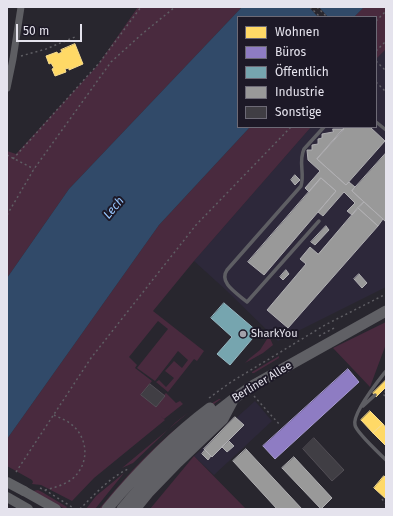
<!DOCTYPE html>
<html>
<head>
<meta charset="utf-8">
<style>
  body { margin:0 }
  #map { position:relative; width:393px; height:516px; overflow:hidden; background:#28262e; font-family:"Fira Sans",sans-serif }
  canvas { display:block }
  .frame { position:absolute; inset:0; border:8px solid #e5e3ed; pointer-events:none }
  .legend { position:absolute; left:237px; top:16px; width:140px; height:112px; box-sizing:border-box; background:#1d1927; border:1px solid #6d6a76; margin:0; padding:5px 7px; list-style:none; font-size:12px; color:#e5e3ed }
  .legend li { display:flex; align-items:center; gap:8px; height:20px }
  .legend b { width:20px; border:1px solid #6d6a76 }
  .scale { position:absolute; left:16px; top:24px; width:66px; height:18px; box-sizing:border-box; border:2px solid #e5e3ed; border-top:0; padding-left:5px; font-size:12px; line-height:14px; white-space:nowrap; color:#e5e3ed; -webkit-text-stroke:3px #1d1927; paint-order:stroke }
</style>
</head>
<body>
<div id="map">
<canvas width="393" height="516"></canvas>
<div class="frame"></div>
<ul class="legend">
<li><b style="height:11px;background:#ffd966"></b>Wohnen</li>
<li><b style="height:11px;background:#8e7cc3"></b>Büros</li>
<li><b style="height:11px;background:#76a5af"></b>Öffentlich</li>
<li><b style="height:11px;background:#999"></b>Industrie</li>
<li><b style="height:11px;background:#403e44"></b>Sonstige</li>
</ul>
<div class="scale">50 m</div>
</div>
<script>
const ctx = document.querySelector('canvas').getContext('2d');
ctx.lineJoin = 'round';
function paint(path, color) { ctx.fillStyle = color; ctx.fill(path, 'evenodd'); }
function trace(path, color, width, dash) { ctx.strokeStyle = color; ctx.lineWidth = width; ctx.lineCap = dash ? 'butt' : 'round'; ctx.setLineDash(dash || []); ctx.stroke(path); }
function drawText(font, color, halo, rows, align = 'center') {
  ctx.font = font + ' "Fira Sans",sans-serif'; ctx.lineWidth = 4; ctx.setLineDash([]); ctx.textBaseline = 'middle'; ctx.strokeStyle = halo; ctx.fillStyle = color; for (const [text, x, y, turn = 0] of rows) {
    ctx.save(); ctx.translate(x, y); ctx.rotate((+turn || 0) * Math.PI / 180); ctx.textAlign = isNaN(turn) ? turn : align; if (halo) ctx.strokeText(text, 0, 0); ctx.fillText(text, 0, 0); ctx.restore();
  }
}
paint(new Path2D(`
  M386,49V287L278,341L227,291L194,261L311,127H376V59Z
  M255,401L272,421L214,475L194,456Z`), '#2d283a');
paint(new Path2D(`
  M138,7H242L69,189L7,278V151L16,154L97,66Z
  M364,7H386V49L376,59V17H354Z
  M250,127H311L194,261L153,311L204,351L197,361L194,359L168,392L156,382L159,380L166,387L174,378L165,371L174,361L182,368L188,360L178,351L155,381L137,368L168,329L158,321L129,357L137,365L135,368L152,381L141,395L156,407L165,396L164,395L166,393L176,403L180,401L183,404L164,419L159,415L165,420L94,478L72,501L41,485L32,484L33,482L32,480L7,466V439L159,225Z
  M386,322V344L370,387L333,348Z
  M269,336L273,345L263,353L245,363L250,358L260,350Z
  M279,356V358L254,373H252V372Z
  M219,399H221L211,406L126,480L101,509H99C134,467 171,426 219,399Z
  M189,412L176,422L133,463L122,468Z
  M194,456L246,509H150Z
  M124,473L95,509H86L96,496Z
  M38,490L42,492L67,507L65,509L33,491Z`), '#492a3e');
paint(new Path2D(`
  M242,7H364L354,17H238V127H250L159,225L7,439V278L69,189Z`), '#314a69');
paint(new Path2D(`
  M309,7H319L328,17H318Z`), '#28262e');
const homes = new Path2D(`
  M75,44L83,64L69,70V68L65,69L66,72L55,76L52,69L54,68L51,63L49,64L46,56L57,52L58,54L62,52L61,50Z
  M386,380V387L376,397L373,393Z
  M370,411L383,424L373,433L361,420Z
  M383,424L386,428V446L373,433Z
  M384,476L386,478V499L374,488Z`);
paint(homes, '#ffd966');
trace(homes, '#f7dc8e', 1);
const offices = new Path2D(`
  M348,369L359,382L275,459L263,446Z`);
paint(offices, '#8e7cc3');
trace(offices, '#a89bd0', 1);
const public = new Path2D(`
  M224,303L258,332L230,365L217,354L232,337L211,318Z`);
paint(public, '#76a5af');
trace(public, '#97b8c2', 1);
const industry = new Path2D(`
  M345,127H370L385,141L346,185L317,159Z
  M333,129H344L317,159L346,185L349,182L355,187L352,191L364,202L352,215L347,211L355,203L344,192L323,216L318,212L336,191L321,178L309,192L305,188L320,171L308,160L307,150H312V145L318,144V139L322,138V134L333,132Z
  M386,153V222L352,191Z
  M295,175L300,180L295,185L291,180Z
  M321,178L336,191L264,275L248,262Z
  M364,202L383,219L378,226L358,208Z
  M358,208L378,226L288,328L267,310L306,264L300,259L310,247L318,254Z
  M326,226L329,230L315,245L311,242Z
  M286,270L289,274L283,280L280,277Z
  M359,274L367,283L362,288L354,279Z
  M235,417L244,425L212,457L204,449Z
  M229,441L234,446L227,452L222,447Z
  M246,449L302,509H277L233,461Z
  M205,450L211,456L208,460L202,454Z
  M294,457L332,498L321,509L282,468Z`);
paint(industry, '#999');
trace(industry, '#b0afb2', 1);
const building = new Path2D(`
  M150,384L165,396L156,407L141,395Z
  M314,438L344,470L332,481L303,449Z`);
paint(building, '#403e44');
trace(building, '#534f56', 1);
trace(new Path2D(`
  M310,7L320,17
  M317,7L327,17
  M376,21L386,11
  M376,51L386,41
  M21,56L46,49L75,37
  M376,61L386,71
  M376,82L386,92
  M7,155L34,169
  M13,159L100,62L141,7
  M7,215L34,169L111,62L142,34L175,7
  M319,336L336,327
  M386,391L383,394L386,397
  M254,396L279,424
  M209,398L231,382L325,325L386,294
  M16,472L91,358L196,225L291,127
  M40,488L45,490L75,509
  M45,490C54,488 63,485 71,480C90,465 89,438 71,424C66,420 60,418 54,415
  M382,499L386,504
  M80,509C95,494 110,477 130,468`), '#5f5e64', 1.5, [2, 3]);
trace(new Path2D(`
  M376,122L386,130
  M319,221L247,302C238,294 218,283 227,270L301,186C305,173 298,162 304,149L324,127
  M386,371C379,380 352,413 355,425C356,432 379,453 386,460
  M363,406L375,395`), '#5e5e63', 3.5);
trace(new Path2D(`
  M7,88L13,59L21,7`), '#5e5e63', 7);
trace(new Path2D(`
  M24,491L56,509
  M7,497L28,509`), '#616266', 10);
trace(new Path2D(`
  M107,509C138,472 171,437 210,408
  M122,509C160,464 202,419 252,386L386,311
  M135,509L148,493L178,462L223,419L232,402`), '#606065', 11);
trace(new Path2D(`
  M7,482L24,491`), '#616266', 10);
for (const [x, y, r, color] of [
  [243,334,4,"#a3a1aa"]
]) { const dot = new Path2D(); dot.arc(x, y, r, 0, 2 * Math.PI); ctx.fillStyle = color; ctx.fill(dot); trace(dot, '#1d1927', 1.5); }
drawText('11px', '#e5e3ed', '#1d1927', [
  ["SharkYou",251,334]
], 'left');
drawText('11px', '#e5e3ed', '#1d1927', [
  ["Berliner Allee",262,382,-31]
]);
drawText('italic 12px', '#97c7ff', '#1d1927', [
  ["Lech",114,208,-50]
]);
</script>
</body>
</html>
